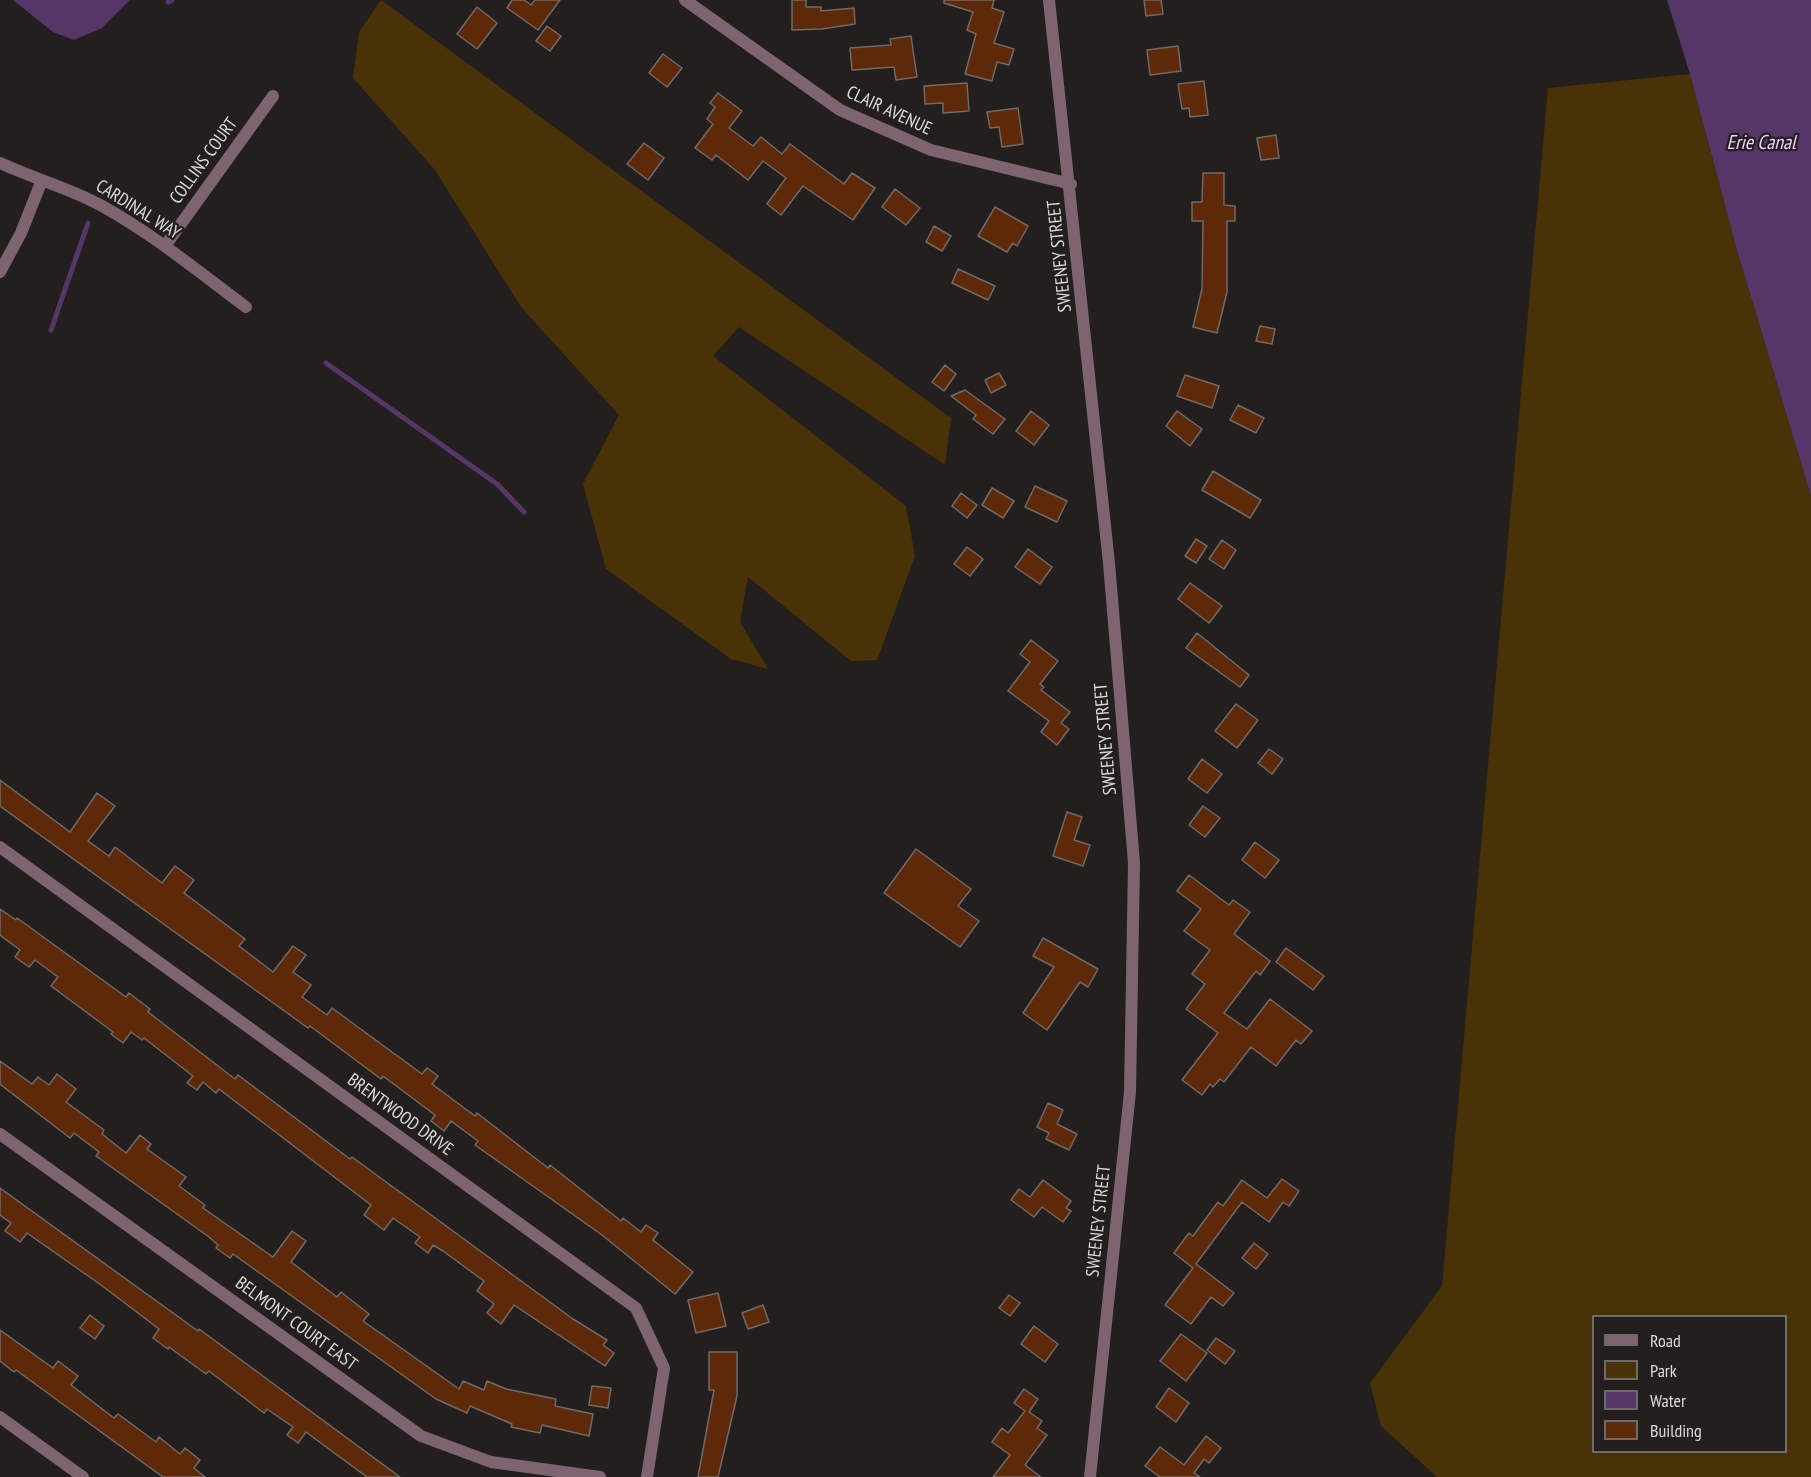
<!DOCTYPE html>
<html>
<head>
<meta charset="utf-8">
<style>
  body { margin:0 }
  #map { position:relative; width:1811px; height:1477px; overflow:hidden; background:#241f1f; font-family:"PT Sans Narrow",sans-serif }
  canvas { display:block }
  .legend { position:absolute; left:1592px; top:1315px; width:195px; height:138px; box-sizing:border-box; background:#241f1f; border:2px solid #6e6a6a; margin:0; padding:8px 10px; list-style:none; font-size:18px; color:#dedada }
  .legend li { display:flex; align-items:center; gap:12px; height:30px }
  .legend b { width:30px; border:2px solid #6e6a6a }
</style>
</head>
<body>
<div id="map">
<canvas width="1811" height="1477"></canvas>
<ul class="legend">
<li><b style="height:8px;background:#7e6371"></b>Road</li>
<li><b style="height:16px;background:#483206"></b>Park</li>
<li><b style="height:16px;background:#563666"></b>Water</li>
<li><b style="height:16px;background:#5d2908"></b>Building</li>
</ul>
</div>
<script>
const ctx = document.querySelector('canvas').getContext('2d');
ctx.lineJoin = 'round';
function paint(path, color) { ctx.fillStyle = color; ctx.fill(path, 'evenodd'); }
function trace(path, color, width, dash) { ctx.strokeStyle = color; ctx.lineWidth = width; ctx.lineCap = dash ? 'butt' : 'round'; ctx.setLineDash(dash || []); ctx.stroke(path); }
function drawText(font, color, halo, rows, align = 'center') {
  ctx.font = font + ' "PT Sans Narrow",sans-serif'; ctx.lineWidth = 4.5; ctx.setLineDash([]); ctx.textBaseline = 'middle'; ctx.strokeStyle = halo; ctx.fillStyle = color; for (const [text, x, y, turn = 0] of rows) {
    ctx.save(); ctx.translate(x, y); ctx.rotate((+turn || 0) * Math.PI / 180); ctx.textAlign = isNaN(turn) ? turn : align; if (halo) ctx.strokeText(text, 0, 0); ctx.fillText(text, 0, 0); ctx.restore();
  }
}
paint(new Path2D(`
  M381,0L951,418L945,465L739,327L713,356L906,506L915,556L877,660L851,661L748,577L740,622L768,669L731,659L606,569L583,484L619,415L521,307L435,170L353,78L359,32Z
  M1690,74L1738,254L1811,496V1477H1437L1381,1426L1370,1383L1442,1286L1548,88ZM1594,1316H1786V1452H1594Z`), '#483206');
paint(new Path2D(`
  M13,0H130L102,28L74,40L53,32Z
  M1667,0H1811V496L1738,254L1690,74Z`), '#563666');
trace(new Path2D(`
  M169,0L168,2L172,0
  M51,330L88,223
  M326,363L497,484L524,512`), '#563666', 5);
const building = new Path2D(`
  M512,0H524L531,5L535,0H560L538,30L507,8Z
  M792,0H806V7H821V11L854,8L855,24L822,29L792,30Z
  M944,0H994L992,8L1004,12L994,43L1014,49L1009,65L997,62L992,81L965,74L976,34L967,30L973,12L944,3Z
  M1144,0H1161L1163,14L1146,16Z
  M477,7L497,23L477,49L457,34Z
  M547,26L561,36L550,51L536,41Z
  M911,36L917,77L896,80L894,67L852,70L850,48L891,45L890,39Z
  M1178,46L1181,71L1150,75L1147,50Z
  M663,54L682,68L667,87L649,73Z
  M1204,81L1208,115L1190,117L1189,108L1182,109L1178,84Z
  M967,83L969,111L943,113V103L925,104L924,86Z
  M718,93L742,111L729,128L753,146L761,137L782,154L790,144L844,184L852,173L875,188L853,220L803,186L781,215L767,204L786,178L763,161L748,180L716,155L712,160L695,148L713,124L707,119L715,107L710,103Z
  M1018,108L1023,144L1002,147L999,127L990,128L987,112Z
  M1276,135L1279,158L1261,160L1257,138Z
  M644,143L664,158L648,180L627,164Z
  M1203,173H1224V205L1235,206V221H1227V292L1217,333L1193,327L1202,289L1203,221H1192V202H1202Z
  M895,189L920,208L906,225L882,207Z
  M995,207L1028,226L1017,246L1013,243L1007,252L978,236Z
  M934,226L951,236L942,251L926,242Z
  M958,269L995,286L988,300L952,283Z
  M1260,326L1275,329L1272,344L1256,341Z
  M945,365L956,374L944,391L932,382Z
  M999,373L1006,385L991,393L985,380Z
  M1185,375L1219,386L1212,408L1177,396Z
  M965,390L1005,419L993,434L973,419L976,415L951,396Z
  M1238,405L1264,418L1256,433L1230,420Z
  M1031,411L1049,425L1034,445L1016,431Z
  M1177,411L1202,429L1190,446L1166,426Z
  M1213,471L1261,500L1250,518L1202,490Z
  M1035,486L1067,501L1057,522L1025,507Z
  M992,488L1014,501L1003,518L982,505Z
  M961,493L977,505L967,518L952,506Z
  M1196,539L1207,546L1196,563L1185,556Z
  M1222,540L1236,550L1224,569L1209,559Z
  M967,547L983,559L970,576L954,564Z
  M1028,549L1052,567L1040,584L1015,567Z
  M1190,583L1222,606L1209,623L1178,599Z
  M1197,633L1249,675L1240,687L1186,648Z
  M1031,640L1058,661L1040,684L1044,687L1041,690L1070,712L1061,723L1069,729L1057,745L1041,732L1049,721L1008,691L1030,662L1020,654Z
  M1236,704L1258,720L1237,748L1215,731Z
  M1269,749L1283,759L1272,774L1258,763Z
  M1202,759L1222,774L1207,793L1188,779Z
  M0,780L70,832L97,793L115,806L88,841L109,856L115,847L162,883L175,866L194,880L184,893L245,939L239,946L273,972L293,946L306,955L293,972L311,985L302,997L327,1015L332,1008L422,1074L427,1068L438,1076L432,1084L475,1116L477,1113L548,1168L550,1165L621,1221L623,1218L641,1232L646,1225L658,1233L653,1240L693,1272L675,1294L602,1235L475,1145L478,1141L451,1121L444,1131L431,1121L435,1115L383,1076L381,1079L310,1026L308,1028L0,806Z
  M1203,806L1220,818L1205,837L1189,825Z
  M1067,812L1082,817L1074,840L1090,845L1083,866L1053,856Z
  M1255,842L1279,860L1265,878L1242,860Z
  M916,849L971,889L958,906L979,921L960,947L884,893Z
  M1189,875L1229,905L1233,900L1250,912L1234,934L1270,961L1260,975L1256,971L1224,1013L1247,1029L1270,999L1312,1031L1301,1044L1296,1040L1276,1066L1251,1047L1224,1082L1220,1079L1213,1087L1210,1084L1202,1095L1182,1080L1218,1033L1186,1009L1205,984L1192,974L1210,950L1184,931L1201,909L1177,891Z
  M0,909L16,920L17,918L126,997L129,993L150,1009L148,1012L235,1079L238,1075L350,1159L352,1157L573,1319L607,1340L603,1345L614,1353L605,1366L514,1305L501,1324L487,1313L494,1304L477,1291L484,1281L443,1251L433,1245L428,1253L415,1243L420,1237L393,1218L384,1230L364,1215L371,1205L219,1089L216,1093L203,1082L197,1090L187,1083L193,1076L144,1038L142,1040L131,1032L123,1043L111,1034L113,1032L51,986L58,977L35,960L29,967L15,957L20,950L0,935Z
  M1043,938L1098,969L1088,987L1080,982L1047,1030L1023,1013L1054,967L1033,956Z
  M1286,948L1324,976L1313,990L1276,962Z
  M0,1061L32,1084L38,1077L49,1085L57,1074L76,1089L66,1102L104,1130L102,1134L126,1153L140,1135L151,1144L147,1149L186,1177L179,1186L205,1205L203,1208L273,1257L292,1231L306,1241L291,1262L337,1297L341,1292L369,1314L363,1321L459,1389L463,1381L484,1390L487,1381L506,1389L556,1399L555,1406L593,1414L589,1436L542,1425L540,1433L511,1427L512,1424L470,1406L467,1413L436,1399L233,1254L230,1258L216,1248L218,1245L209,1237L96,1156L99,1152L74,1133L70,1138L0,1084Z
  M1048,1103L1063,1110L1057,1124L1077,1134L1069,1150L1046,1139L1049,1133L1037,1127Z
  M1282,1179L1299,1191L1289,1206L1283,1202L1269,1222L1242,1202L1196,1264L1234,1293L1223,1306L1211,1297L1191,1324L1165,1305L1193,1268L1174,1253L1189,1233L1193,1236L1218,1202L1223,1206L1242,1180L1267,1198Z
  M1043,1180L1071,1201L1066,1208L1071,1211L1063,1222L1042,1207L1034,1217L1011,1200L1019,1189L1030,1197Z
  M0,1188L198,1331L199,1329L400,1477H367L306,1432L298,1443L287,1435L293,1427L267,1409L264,1413L209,1371L206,1374L169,1347L168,1349L153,1338L159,1329L101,1285L27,1233L20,1242L5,1231L11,1223L0,1215Z
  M1254,1243L1268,1254L1256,1269L1242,1258Z
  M718,1293L726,1326L696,1333L688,1300Z
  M1009,1295L1020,1303L1010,1316L999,1308Z
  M763,1305L769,1322L748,1329L742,1313Z
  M90,1315L104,1326L95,1339L80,1328Z
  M1034,1326L1058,1344L1045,1362L1021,1344Z
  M0,1330L53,1368L58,1361L78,1376L71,1385L114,1418L118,1414L156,1442L159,1437L180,1454L185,1448L200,1460L194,1468L205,1477H163L16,1370L14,1372L0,1361Z
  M1181,1334L1207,1353L1186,1381L1160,1361Z
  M1216,1338L1235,1351L1225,1364L1207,1350Z
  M709,1352H737V1396L718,1477H698L714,1390H709Z
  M592,1386L611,1388L608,1408L589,1405Z
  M1169,1388L1189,1403L1176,1422L1156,1407Z
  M1024,1389L1038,1399L1029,1412L1042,1421L1037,1428L1047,1435L1025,1465L1041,1477H993L1010,1455L992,1442L1002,1428L1008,1433L1025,1411L1014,1403Z
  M1206,1436L1221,1448L1209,1463L1204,1459L1194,1473L1200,1477H1160L1145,1466L1160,1447L1184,1465Z`);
paint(building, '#5d2908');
trace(building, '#6f6967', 1.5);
trace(new Path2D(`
  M685,0L840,110L931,150L1071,184
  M0,163C34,179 70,188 102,206C153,234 199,272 246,307
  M165,246L273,96
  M0,272L21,233L42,180
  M0,847L636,1308L664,1368L647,1477
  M0,1134L421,1436L491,1462L600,1477
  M0,1417L83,1477`), '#7e6371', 12);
trace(new Path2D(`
  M1049,0L1109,563L1134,863L1130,1092L1090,1477`), '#7e6371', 12);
drawText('18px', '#dedada', '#241f1f', [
  ["CLAIR AVENUE",889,111,25],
  ["COLLINS COURT",204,161,-54],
  ["CARDINAL WAY",138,210,32],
  ["SWEENEY STREET",1060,256,-96],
  ["SWEENEY STREET",1106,739,-95],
  ["BRENTWOOD DRIVE",400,1115,36],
  ["SWEENEY STREET",1099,1221,-84],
  ["BELMONT COURT EAST",296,1324,36]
]);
drawText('italic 20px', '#eed0ff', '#241f1f', [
  ["Erie Canal",1761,143]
]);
</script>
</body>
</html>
